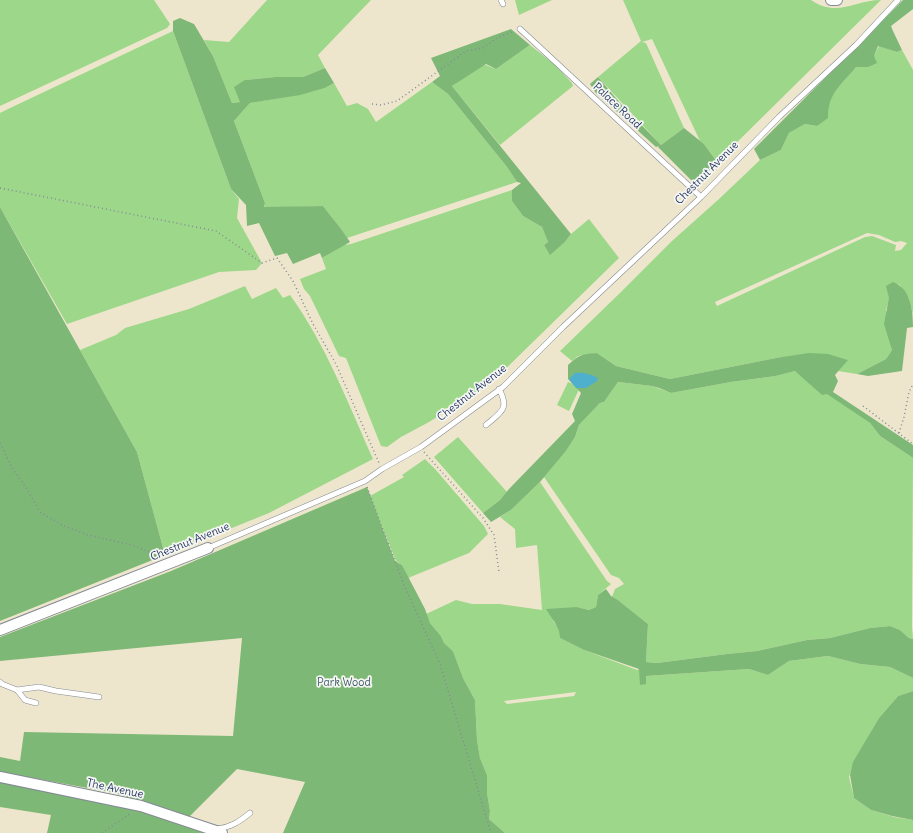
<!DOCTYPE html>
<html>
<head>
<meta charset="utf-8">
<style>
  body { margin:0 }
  canvas { display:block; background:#ede6cc }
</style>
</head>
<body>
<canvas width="913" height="833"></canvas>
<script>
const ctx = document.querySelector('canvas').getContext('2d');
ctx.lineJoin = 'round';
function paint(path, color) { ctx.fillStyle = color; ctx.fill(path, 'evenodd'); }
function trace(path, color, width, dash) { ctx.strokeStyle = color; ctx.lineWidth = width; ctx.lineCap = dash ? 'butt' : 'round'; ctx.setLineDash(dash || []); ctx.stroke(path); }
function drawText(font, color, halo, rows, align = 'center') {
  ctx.font = font + ' Delius,sans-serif'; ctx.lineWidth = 3.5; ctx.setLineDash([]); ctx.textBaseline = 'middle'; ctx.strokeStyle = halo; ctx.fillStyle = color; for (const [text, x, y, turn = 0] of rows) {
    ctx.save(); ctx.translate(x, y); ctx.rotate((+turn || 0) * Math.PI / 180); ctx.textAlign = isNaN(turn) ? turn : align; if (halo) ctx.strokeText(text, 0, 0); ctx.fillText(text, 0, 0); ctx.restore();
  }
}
paint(new Path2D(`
  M0,0H154L170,24L167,28L0,106Z
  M267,0H371L318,55L325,68L303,77H275L245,80L240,102L232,103L213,56L204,40L229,42Z
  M515,0H552L519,15Z
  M623,0H811C837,18 855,0 881,0L717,162L704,144L700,141L652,39L642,42L646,43L684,128L661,145L598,77L641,41Z
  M173,31L231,189L239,199L237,218L262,263L256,270L219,272L67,324L0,207V113L8,109Z
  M530,45L554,64L572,83L573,86L500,145L452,86L483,64L496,69Z
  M879,46L897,52L902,50L913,70V314L909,298L899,284L890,298L886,310L892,350L886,359L857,374L838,371L847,360L824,354L776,358L670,379L616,366L597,353L578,356L572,361L560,351L620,293L672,241L719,199L760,160L781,150L789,133L805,124L817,126L828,108L832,94L856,67H868ZM867,233L879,235L895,242L901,241L907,243L901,250L895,251L896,245L872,236L865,237L717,306L715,302Z
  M432,82L448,94L507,167L517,182L347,238L342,230L323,206L264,208L265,203L234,121L250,103L302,94L325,88L334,83L347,106L357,103L368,109L376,122Z
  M512,190V201L523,216L542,227L548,242L544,245L550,254L565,242L571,234L589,219L619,258L491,383L429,422L401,437L387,447L381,446L346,358L339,356L310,296L304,289L300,279L326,269L322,258L344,245L351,244Z
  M245,286L252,299L276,288L283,298L290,295C326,345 348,403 373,459L269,513L165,555L137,452L80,350L116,335L125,328L189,309Z
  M795,371L870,423L880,436L913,458L912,627L913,639L909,638L900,630L890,626L870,628L830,638L807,640L757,651L727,654L657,663L646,662L648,624L618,600L612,597L615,589L624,584L619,578L611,575L544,477L566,451L575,437L579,425L600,403L604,402L618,382L652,386L671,393L731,382L776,376Z
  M568,382L580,387L569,411L557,405Z
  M458,437L507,492L500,500L483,513L434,457Z
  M425,459L435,469L484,526L488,534L469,553L408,578L402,565L396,561L370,496L404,477L402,475Z
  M540,482L607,581L611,584L598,595L596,607L589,610L577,607L553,621L560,629V638L584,650L637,670L639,669L646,684V676L749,669L768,675L789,661L828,656L860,664L890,667L913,678V691L898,696L879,718L854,762L849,777L854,798L871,810L894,817L913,820V833H505L489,819L490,811L487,793V775L480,758L477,740L475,700L463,678L453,651L444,643L441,636L430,623L426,614L456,600L472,604H500L542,610L537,545L516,548L515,529L500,517L511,510ZM576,692L574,696L507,704L504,701Z`), '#9dd78a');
paint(new Path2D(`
  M903,0H913V9L891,26L893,31L902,50L897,52L878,46L874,56L877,63L868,67H856C841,86 828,92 828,118L817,126L805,124L789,133L781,150L760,160L754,149Z
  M180,18L194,24L213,56L232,103L240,102L234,87L245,80L275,77H303L325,68L334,83L325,88L300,95L250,103L234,121L265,203L264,207L323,206L342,230L350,242L322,258L320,253L293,264L287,253L275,256L259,223L247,226L246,205L231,189L173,31V21Z
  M511,29L530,45L496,69L486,64L452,86L571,234L565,242L550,255L544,245L548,242L542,227L523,216L512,201V190L521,183L517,182L507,167L448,94L432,82L440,76L431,58Z
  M598,77L621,104L661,145L684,128L704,144L717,162L696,185L658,147L659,146L656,147L595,92L590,84Z
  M0,207L137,452L165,555L0,621Z
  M893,282C911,289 913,310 913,327L907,328L902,371L868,376L857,374L886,359L892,350L884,324L889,298L886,286Z
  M597,353L616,366L670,379L776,358L809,353L828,354L848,360L835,375L838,381L833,392L913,445V458L880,436L870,423L827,394L822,395L795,371L776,376L731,382L671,393L659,388L652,386L618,382L604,402L600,403L579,425L575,437L566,451L540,482L511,510L491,522L483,513L500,500L509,489L575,421L572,414L581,393L568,379V365C579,355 582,354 597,353Z
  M367,487L395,561L402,565L425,609L430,623L441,636L444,643L453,651L463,678L475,700L477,740L480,758L487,775V793L490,811L489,819L505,833H283L305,782L237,769L189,817L115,793L0,772V757L20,761L24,732L233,736L242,638L0,661V637L171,571Z
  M606,589L611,596L618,600L648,624L646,662L657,663L727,654L757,651L807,640L830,638L870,628L890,626L900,630L909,638L913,639V678L890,667L860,664L828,656L789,661L768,675L749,669L646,676V684L640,685L639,669L584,650L560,638C560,627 552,619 546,609L577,607L589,610L596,607L598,595Z
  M913,691V820L892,816L871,810L854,798L850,775L853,762L879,718L898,696Z
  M0,781L157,813L209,833H47L51,815L0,807Z`), '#7eb876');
paint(new Path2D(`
  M575,373C582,372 591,374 598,378L597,381L586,388H576L569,379Z`), '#4eb0cd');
const lane = new Path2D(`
  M501,0L503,4
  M520,29L701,197
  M486,425C501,412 510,409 499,389
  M208,548L365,481L382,469L421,447L503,387L563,327L701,197L779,117L856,45L898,0
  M0,682L2,684L17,690L39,687L56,691L99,697
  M17,690L25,700L36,703
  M217,829C231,827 239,822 250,813`);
const street = new Path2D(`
  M831,0H837
  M0,630L208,548
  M0,777L141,806L222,833`);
trace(lane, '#848a95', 6);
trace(street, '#848a95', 12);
trace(new Path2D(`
  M372,104L381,105L397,101L466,51L483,48L497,38L514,31
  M0,188L216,231L262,263L277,258L293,281L313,324L336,364L379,463
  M863,406L913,444
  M899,433L904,417L909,392L913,384
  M0,443L12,468L25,486L40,512L62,525L88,535L136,546L153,554L158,558
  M424,452L483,518L494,535L499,572
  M367,487L404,585L440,664L491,833
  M102,833L131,813`), '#848a95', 1.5, [1, 3]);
trace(lane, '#fff', 5);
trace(street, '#fff', 10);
drawText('11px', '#1b2f5e', '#f6f6f2', [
  ["Palace Road",617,106,43],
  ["Chestnut Avenue",707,173,-45],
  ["Chestnut Avenue",472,393,-38],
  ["Chestnut Avenue",190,542,-22],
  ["The Avenue",115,789,12]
]);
drawText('11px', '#3c5969', '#f6f6f2', [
  ["Park Wood",344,683]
]);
</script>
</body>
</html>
